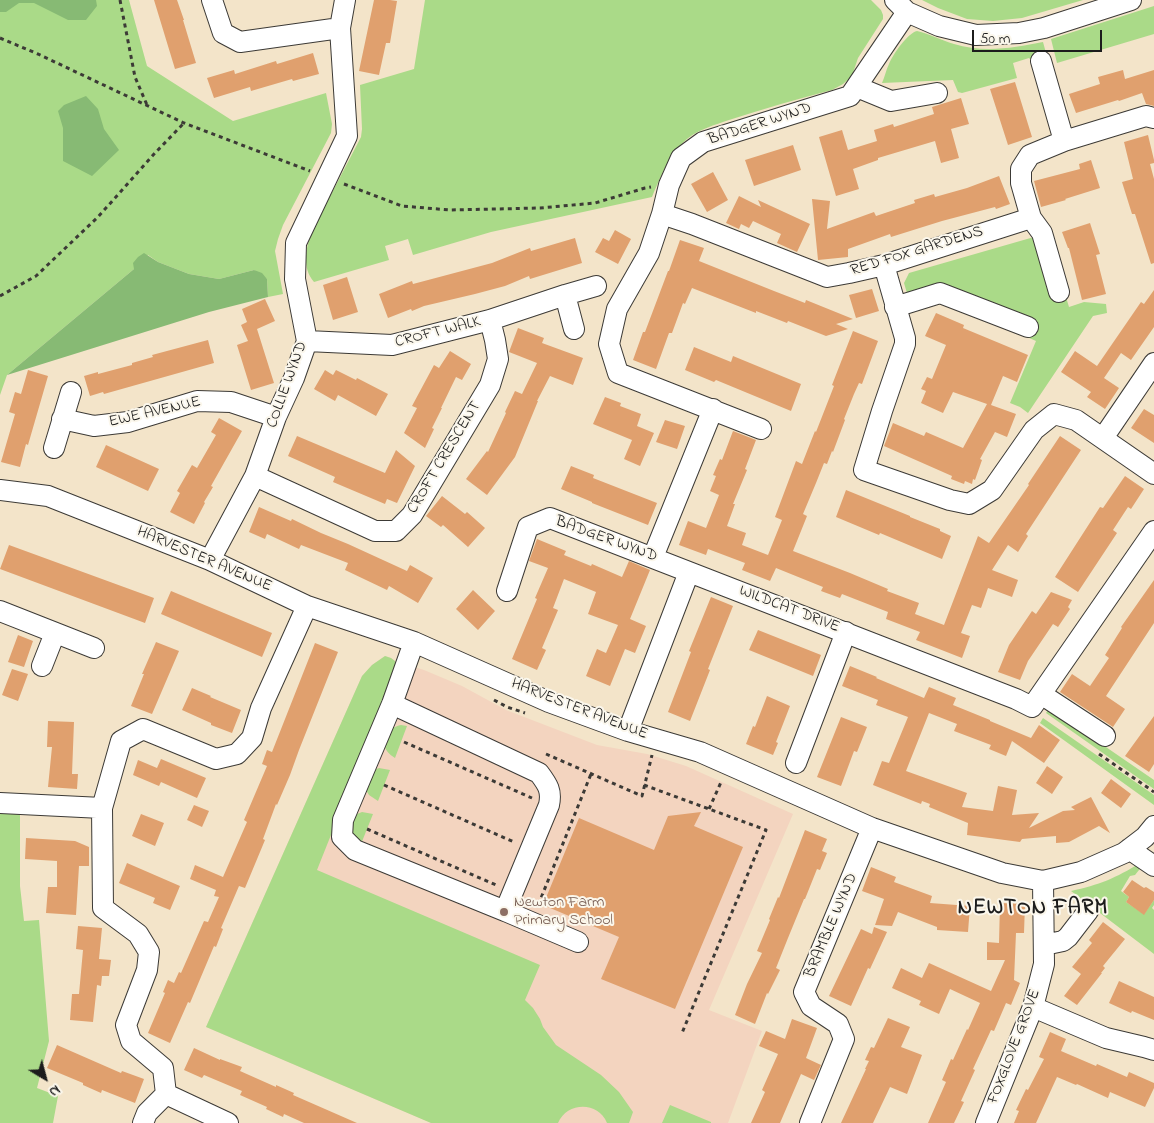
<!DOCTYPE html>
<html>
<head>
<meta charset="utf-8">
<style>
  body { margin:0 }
  #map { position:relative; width:1154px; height:1123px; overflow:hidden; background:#f3e4c9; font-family:"Indie Flower",sans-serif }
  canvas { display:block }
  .north { position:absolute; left:20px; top:1053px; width:50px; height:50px; -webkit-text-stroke:4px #fbf7ec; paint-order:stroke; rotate:143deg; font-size:14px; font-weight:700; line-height:20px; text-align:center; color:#1c1c1c }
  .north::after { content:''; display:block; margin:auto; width:18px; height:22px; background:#1c1c1c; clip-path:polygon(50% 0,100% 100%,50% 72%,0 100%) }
  .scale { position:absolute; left:972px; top:30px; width:130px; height:22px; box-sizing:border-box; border:2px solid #1c1c1c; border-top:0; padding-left:6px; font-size:15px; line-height:18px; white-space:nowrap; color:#1c1c1c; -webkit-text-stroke:4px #fbf7ec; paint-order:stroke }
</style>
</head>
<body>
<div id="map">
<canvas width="1154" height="1123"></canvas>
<div class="north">N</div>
<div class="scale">50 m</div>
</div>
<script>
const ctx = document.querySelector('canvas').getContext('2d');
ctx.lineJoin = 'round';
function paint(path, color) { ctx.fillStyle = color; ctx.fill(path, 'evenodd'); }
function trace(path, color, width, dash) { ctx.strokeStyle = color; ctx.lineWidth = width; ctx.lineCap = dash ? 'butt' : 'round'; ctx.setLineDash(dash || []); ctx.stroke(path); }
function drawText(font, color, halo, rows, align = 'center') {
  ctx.font = font + ' "Indie Flower",sans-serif'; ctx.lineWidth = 4; ctx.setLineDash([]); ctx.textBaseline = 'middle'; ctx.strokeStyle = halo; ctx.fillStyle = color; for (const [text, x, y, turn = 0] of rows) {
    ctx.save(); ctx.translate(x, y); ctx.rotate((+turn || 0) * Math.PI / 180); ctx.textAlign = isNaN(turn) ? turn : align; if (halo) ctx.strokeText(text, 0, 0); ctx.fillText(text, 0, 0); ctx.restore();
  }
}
paint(new Path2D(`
  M385,656L391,658L395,661L424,670L462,686L506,710L597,745L647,754L686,766L793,814L709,1010L762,1031L728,1123H431L206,1027L362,676L372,665Z`), '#f3d4bf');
paint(new Path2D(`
  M0,0H129L147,66L233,121L326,93L332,124L331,133L283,225L278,239L275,251L283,294L268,297L267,279L254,270L219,279L189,274L158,262L148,255L134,266V269L7,375L0,395Z
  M425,0H871L881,10L883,15V19L858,58L852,76L843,84L832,90C797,99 763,109 729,120C715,125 699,129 687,139C669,154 661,176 652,197L491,232L413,255L408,239L385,246L389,260L314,282C301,267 306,246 313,229L361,137L362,129L360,85L414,69Z
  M922,0H1083L1022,18L993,21L967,19L938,8Z
  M1154,6V34L1057,63L1051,39Z
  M917,31C930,34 941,40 954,44C983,53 1014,48 1043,42L1046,53L1045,55L1030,59L1029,58L1013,63L1017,78L962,93L958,92L953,80L882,83C885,76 886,70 889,64C893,54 908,33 917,31Z
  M1034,237L1065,294L1069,307L1084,302L1106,304L1107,313L1093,316L1028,413L1020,407L1010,403L1036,341L1027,337L1032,324L942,290L909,300L904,283L909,273Z
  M385,656L391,658L395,661L396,672L317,870L540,965L525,1000L533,1008L540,1019L543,1027L556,1045L601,1075L619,1092L633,1112L629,1123H607C598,1101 567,1102 558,1123H431L206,1027L362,676L372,665Z
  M1049,708L1154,780V789L1046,713Z
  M1043,718L1154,795V805L1040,723Z
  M401,725L407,726L395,758C389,754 386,751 384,745C389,734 388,728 401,725Z
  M379,768L390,770L378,801L369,795L366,790L374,770Z
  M362,812L373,814L361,844L352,838V817L357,814Z
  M0,814H20V886L24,921L39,920L49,1041L37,1088L58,1096L53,1123H0Z
  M1140,863L1143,865L1135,875L1130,876L1121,891L1129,897L1126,902L1144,914L1154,900V905L1152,908L1154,910V954L1071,891C1099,885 1116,878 1140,863Z
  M670,1105L711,1122V1123H662Z`), '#aada88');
paint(new Path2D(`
  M0,0H96L97,6L86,20H68L34,3H19L6,12H0Z
  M86,96L98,109L104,129L119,150L92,176L63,161V128L58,111L64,105Z
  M144,253L158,262L189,274L219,279L254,270L262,273L267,279L268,297L209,312L7,375L134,269L133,263L138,257Z`), '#87ba74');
paint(new Path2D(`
  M154,0H177L184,20H183L196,63L175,69Z
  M374,0H390L397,1L390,43H386L379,75L359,71Z
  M313,53L319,74L293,81L292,79L251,91L250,87L214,98L207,78L234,70L235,74L276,61L277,64Z
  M1123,70L1125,79L1154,70V106L1146,104L1142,93L1119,101L1118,100L1076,113L1069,94L1100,84L1098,77Z
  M1015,82L1032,137L1008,145L990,89Z
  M961,98L969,124L951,129L959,158L941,163L935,141L878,158V160L853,169L859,189L836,196L819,137L842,130L848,150L877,141L874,130L893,124L894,127L934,114L932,107Z
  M1148,135L1154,160V163L1150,164L1154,179V263L1151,264L1135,214H1132L1122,182L1133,179L1124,142Z
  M793,145L801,170L754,186L745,160Z
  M1091,160L1100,188L1065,199L1066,200L1041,207L1034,181L1080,169L1079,164Z
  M713,172L728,200L707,212L691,184Z
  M999,176L1010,204L996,209L995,207L942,221L891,237L890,234L848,249V257L818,260L812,199L830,201L827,229L874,212L876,216L915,203L914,200L934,194L935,197L967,188Z
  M739,196L761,207L758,200L810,224L797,252L777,243L781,234L753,221L749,228L741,224L739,229L726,223Z
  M1090,223L1100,254L1096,255L1106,294L1082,300L1069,248H1068L1062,232Z
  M615,230L631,239L618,264L595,252L603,238L609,241Z
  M575,238L582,263L530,279L529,276L505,286L475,294L424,306L412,311L411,309L388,318L379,294L412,281L413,284L492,263L530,248L531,251Z
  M680,240L704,248L699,261L774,291L805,303L806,300L853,319L836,324L848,329L826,336L788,321L787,323L756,311V313L692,288L685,304L683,303L672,333H669L656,369L633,360L643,332H645L668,271H669Z
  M347,277L358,312L333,320L323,285Z
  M872,289L879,311L856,318L849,295Z
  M1154,290V327L1131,360L1121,353L1104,378L1119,388L1105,409L1087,397L1091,392L1061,372L1075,351L1097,366L1141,302L1144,304Z
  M265,299L275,321L257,329L274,383L251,390L237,345L248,341L241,325L247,322L242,309Z
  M936,313L964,325L963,328L1028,355L1017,382L1003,376L991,405L1016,414L1007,437L995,432L980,459L982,460L975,480L973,479L972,484L965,481L964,484L951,479L952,476L884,446L893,423L924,436L926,432L963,448L987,404L953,392L943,413L921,403L926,391L921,389L927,377L932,379L946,345L925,336Z
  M518,328L544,338L542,343L583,358L573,385L550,376L537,401H538L515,457L487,495L466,479L487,451L488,452L506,413L505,412L515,391L522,394L537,363L509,352Z
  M853,331L878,341L862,384L859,383L854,394L844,419L845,420L833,452L832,451L827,464L824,463L816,483L803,514L807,516L793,551L850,573L888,589L887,591L919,603L915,614L944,625L978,536L989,543L1029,485L1028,484L1060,436L1081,450L1026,534L1028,536L1018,552L1008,545L992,570L1018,580L1012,597L988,588L981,608L972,605L961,633L970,636L962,658L916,640L920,632L886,619L888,612L842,594L840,598L821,591L823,587L776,568L770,581L742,570L745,563L708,549L706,555L679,545L688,521L706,528L719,495L710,491L716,476L713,475L720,459L722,460L733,431L756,440L745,469L747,470L733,504H735L727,526L746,533L742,545L768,555L782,520L775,517L796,461L802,464L815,431L816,432L834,386L832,385Z
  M208,340L214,363L104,394L103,392L90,396L84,376L98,372V374L132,365V363L153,357L152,355Z
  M694,347L731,362L733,356L801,384L791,411L716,380L714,382L685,370Z
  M450,351L471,364L462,380L456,377L441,408H442L432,428L434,429L425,448L404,433L417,408L412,406L434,365L439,368Z
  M28,370L48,376L28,445L26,444L20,467L1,462L15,414L9,412L15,392L21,394Z
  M325,370L333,375L336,370L356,380L357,378L388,394L376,416L338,395L335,401L314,389Z
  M605,397L621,403L620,406L641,414L637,426L654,433L640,466L624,459L632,440L593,424Z
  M1144,409L1154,415V443L1131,428Z
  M219,418L242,431L211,486L213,487L204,502L205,503L194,524L170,512L180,493L177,491L192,465L197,468L216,435L211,432Z
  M665,420L685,426L677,449L656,442Z
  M297,436L385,473L396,450L415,466L397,503L387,499L385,504L333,482L335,477L288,456Z
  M106,445L159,469L148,491L96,467Z
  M571,466L594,475L593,478L657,503L648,525L592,503V502L561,489Z
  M1125,476L1144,489L1131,509L1128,507L1113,530L1117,533L1078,592L1055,577L1100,507L1103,508Z
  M846,490L910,516V517L940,529V531L951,536L942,559L880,533L879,535L836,517Z
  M442,496L465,514L467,512L485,528L468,547L443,525L441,527L426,516Z
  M259,507L291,521L292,519L321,533L348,544L407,571L410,565L433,578L418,603L389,586L387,590L345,570L348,563L301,545L299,549L267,534L265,539L249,532Z
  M537,539L566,551L564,555L591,566L592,564L622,577L629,561L650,570L630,619L646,626L635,653L625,649L610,686L586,676L597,649L606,653L618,625L588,614L596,592L564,579L553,608L558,610L542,648L546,650L537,670L512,659L537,599L535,598L548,568L529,561Z
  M9,545L154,598L145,623L0,569Z
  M1154,580V623L1106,696L1125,709L1113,727L1060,692L1072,674L1090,686L1109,658L1105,655L1122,628L1121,627Z
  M473,590L495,611L478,630L456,609Z
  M171,591L272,633L262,657L161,614Z
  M1051,592L1072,600L1068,607L1070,609L1058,627L1053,624L1028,661L1020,680L998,672L1009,645L1032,611L1036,614Z
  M711,597L733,606L708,669L710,670L690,721L668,712L691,652L689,651Z
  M758,630L821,655L813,676L749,650Z
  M18,635L33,641L24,667L8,662Z
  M156,642L179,651L152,714L131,706L144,674H142Z
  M315,643L338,652L299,750L290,775L277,805L276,804L263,839L265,840L245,888L239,886L221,928L223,929L216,947L214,946L190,1003L188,1002L170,1043L148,1033L165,993L163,992L168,980L174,983L179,972L181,973L204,921L208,922L219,897L214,896L216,890L190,879L195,865L223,877L247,822L244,820L267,766L262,764L267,750L272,752Z
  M850,666L877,677L876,678L924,698L929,687L956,698L953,705L990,720V721L1031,738L1039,725L1060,740L1044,763L1012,741L1006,756L989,749L991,745L954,731L957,724L929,713L906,771L967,793L962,807L993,811L998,786L1017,790L1012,815L1039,813L1029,828L1063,811L1075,810L1071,807L1091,797L1110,833L1099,826L1069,842L1056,843V836L1022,839L1020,842L967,835L968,823L929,807L930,804L922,801L921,804L873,785L882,761L889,763L908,717L876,705L878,700L842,686Z
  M12,669L28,674L18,701L2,695Z
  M192,688L211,696L210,697L241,710L232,733L211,725V723L182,710Z
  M767,696L790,706L776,742L778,743L773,755L746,744L753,726L755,727Z
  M1154,716V764L1149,772L1125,756Z
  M841,717L867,727L857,752L854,751L841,786L817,777Z
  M48,721L74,722L72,774H78L77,789L48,787L52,747H47Z
  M161,759L206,778L197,798L161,782L159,786L133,775L138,760L157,768Z
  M1047,766L1063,777L1052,794L1036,783Z
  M1111,779L1131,794L1121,808L1101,793Z
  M194,805L209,811L202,827L187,820Z
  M701,812L694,826L743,847L675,1009L601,979L619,937L543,905L579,818L654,850L668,816Z
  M141,814L164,823L155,846L132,836Z
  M805,830L827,839L822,851L827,853L820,870L817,869L805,899H804L788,938L776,968L780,970L768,994L767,993L755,1024L735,1015L747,984L762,953L757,951L770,920L769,919L778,897L779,898Z
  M26,838L75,841L89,847V866H79L76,915L46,913L48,887H57V861L25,859Z
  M127,863L180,886L170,910L153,903L155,898L119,883Z
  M871,867L896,877L894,882L932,896L930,903L970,906L968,932L937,930V927L898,912L892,926L875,925L884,899L862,891Z
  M1132,880L1144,888L1146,887L1154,892V900L1144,915L1126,902L1129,897L1123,892Z
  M1000,903L1025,904L1024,933H1016L1014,980L1020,983L1011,1005L1006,1003L994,1031L991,1030L973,1069L975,1070L961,1101L964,1102L954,1123H928L946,1082L942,1080L951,1059L953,1060L967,1029L968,1030L980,1003L950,989L939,1014L919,1005L921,1001L892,988L901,968L922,978L929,963L991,991L1005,960H987V942L999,943Z
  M1103,922L1125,939L1103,966L1105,968L1101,973H1102L1077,1005L1064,996L1081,974L1072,967L1092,943L1089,940Z
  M78,926L102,928L99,959L111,960L109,976H102L101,986L97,985L93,1022L70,1020L72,994H79L83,950L76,949Z
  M874,927L887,932L870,969L868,968L851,1006L829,996L861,929L872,934Z
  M1119,981L1154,997V1020L1132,1011L1131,1013L1109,1003Z
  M888,1018L910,1027L901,1047L922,1055L907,1094L890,1087L873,1123H841L866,1069H865L869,1061L865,1060L871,1047L874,1048Z
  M792,1019L817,1028L806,1058L821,1065L814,1080L801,1074L780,1123H751L765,1092L762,1090L778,1054L759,1046L766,1031L785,1039Z
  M1050,1032L1066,1039L1061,1051L1096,1066L1097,1064L1127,1077L1129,1072L1154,1083V1088L1145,1107L1110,1092L1108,1098L1077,1084L1076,1085L1057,1077L1036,1123H1014L1019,1111L1016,1110L1026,1089L1028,1090L1044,1059L1039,1057Z
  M57,1045L121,1073L122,1071L144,1079L135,1103L102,1090L101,1093L83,1085V1083L47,1068Z
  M194,1048L220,1060V1059L242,1067L240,1071L276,1087V1085L294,1093L293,1095L357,1123H304L284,1114L283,1117L266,1109L267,1107L240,1095L242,1091L204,1075L202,1078L184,1070Z`), '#e0a06e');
const minor = new Path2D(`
  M212,0L223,33L240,42L340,28
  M895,0L907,12L939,26L976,35L1019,33L1044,28L1131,0
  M1041,61L1064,141
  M857,87L891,101L937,93
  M662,214L692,224L827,277L849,273L884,265L1031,218L1021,183V169L1030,155L1064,141L1146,116L1154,118
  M1031,218L1042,233L1059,292
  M884,265L905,338V344L882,411L864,470L950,500L969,504L992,490L1034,430L1054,414L1076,420L1154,474
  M565,295L574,329
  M895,307L940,293L1028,327
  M307,341L392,345L490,320L565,295L596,286
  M62,419L94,426L128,422L197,401L231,402L276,417
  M761,429L618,373L609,344L617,309L649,253L662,214L669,185L681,158L703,142L850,96L907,12
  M1103,438L1154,363
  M54,448L71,392
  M255,476L375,531H396L412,515L490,385L498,359L495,340L490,320
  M0,490L48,496L210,560L307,606L414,642L549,702L628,731L700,752L872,828L1002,873L1043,881L1081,872L1124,853L1145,837L1154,826
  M653,557L713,409
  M210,560L255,476L276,417L294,378L307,341L295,279L296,243L347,136L340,28L345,0
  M507,591L528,527L550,518L689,572
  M0,611L94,648
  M42,666L55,633
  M1041,694L1105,736
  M392,704L539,773C548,785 552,791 549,805L505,911L355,850L342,837L343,820L392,704L414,642
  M628,731L689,572L1016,699L1032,707L1154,531
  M796,763L846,632
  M0,803L102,808
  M1129,849L1154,866
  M505,911L578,942
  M1044,945L1063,941L1068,937L1088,911
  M1033,1007L1106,1038L1144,1047L1154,1050
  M166,1094L228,1123
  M143,1123L147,1113L166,1094L163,1068L131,1041L126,1025L147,970L149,952L138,934L103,908L102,808L121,741L143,729L216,759L237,754L252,738L261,708L307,606
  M810,1123L844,1039L838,1024L811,1006L804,992L872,828
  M986,1123L1033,1007L1044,964L1043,881`);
trace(minor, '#3c3a36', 22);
trace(new Path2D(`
  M120,0L135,77L147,105
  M0,38L38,54L184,123L310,171
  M344,184L402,206L450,210L540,208L595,203L645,188L651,187
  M0,296L36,276L98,217L155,153L184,123
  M494,700L507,707L525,713
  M404,742L532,798
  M546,754L642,796L652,755
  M1099,754L1154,792
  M384,785L514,842
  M644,785L766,830L682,1033
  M709,809L722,780
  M367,829L496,885
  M530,899L539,903L591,774`), '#3c3a36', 3, [4, 4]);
trace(minor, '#fff', 20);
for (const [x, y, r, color] of [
  [504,912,5,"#8d6e63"]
]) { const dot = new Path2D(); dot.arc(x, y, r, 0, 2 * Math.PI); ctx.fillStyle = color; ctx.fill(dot); trace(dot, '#fbf7ec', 2); }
drawText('16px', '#1c1c1c', '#fbf7ec', [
  ["BADGER WYND",760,125,-18],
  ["RED FOX GARDENS",917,252,-17],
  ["CROFT WALK",438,333,-14],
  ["COLLIE WYND",288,385,-70],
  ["EWE AVENUE",155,413,-13],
  ["CROFT CRESCENT",445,458,-59],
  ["BADGER WYND",606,540,20],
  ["HARVESTER AVENUE",204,560,23],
  ["WILDCAT DRIVE",789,610,21],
  ["HARVESTER AVENUE",579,710,21],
  ["BRAMBLE WYND",832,926,-67],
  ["FOXGLOVE GROVE",1015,1047,-69]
]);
drawText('16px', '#785e54', '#fbf7ec', [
  ["Newton Farm",514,903],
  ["Primary School",514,921]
], 'left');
ctx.letterSpacing = '1px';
drawText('bold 21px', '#1c1c1c', '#fbf7ec', [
  ["NEWTON FARM",1033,910]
]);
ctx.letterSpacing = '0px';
</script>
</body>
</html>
